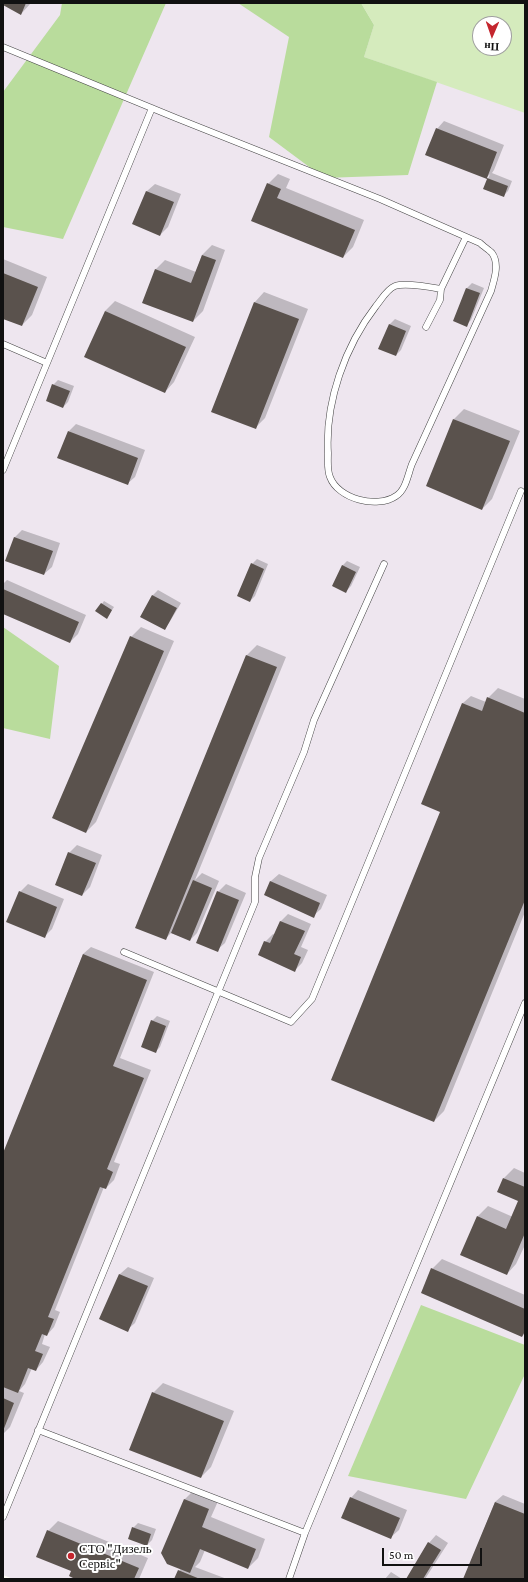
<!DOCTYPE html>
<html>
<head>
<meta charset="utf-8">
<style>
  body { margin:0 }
  #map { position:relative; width:528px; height:1582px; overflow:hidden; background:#fffdf5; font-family:"Crimson Pro",serif }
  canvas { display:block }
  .frame { position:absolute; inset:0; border:4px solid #111; pointer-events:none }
  .north { position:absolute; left:472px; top:16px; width:40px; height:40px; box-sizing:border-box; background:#fff; border:1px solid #a0a0a0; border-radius:50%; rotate:182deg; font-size:11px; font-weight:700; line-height:16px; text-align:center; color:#111 }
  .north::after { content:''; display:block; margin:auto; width:14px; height:18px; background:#c4262e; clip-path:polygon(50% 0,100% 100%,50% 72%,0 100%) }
  .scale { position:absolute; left:382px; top:1548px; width:100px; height:18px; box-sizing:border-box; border:2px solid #111; border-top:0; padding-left:5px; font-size:12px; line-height:14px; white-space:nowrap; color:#111; -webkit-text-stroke:3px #fff; paint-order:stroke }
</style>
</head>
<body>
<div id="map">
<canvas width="528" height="1582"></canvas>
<div class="frame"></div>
<div class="north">Пн</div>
<div class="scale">50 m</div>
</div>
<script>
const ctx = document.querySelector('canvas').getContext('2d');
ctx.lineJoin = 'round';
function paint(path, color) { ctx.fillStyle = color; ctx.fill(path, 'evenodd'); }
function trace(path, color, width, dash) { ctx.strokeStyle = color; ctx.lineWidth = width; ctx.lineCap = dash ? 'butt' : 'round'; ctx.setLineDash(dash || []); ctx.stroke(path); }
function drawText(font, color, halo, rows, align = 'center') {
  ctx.font = font + ' "Crimson Pro",serif'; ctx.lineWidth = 4; ctx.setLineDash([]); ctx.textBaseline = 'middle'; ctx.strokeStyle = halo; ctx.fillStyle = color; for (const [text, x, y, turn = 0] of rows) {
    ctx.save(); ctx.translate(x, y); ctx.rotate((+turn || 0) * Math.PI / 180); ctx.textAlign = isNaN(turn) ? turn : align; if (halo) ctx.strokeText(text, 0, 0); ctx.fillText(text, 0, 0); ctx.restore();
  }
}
paint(new Path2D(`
  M3,3H361L374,25L525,113V1579H13L3,1575Z`), '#eee6ef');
paint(new Path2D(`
  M361,3H525V113L364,57L374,25ZM480,24H504V48H480Z`), '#d5ebbd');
paint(new Path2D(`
  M62,3H166L63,239L3,227V92L60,15Z
  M238,3H361L374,25L364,57L437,82L408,175L324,178L269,137L289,37Z
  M3,627L59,666L50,739L3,728Z
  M421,1305L525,1345V1374L466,1499L348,1476Z`), '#b9dc9c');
paint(new Path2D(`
  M3,3H31L21,14Z
  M444,121L504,145L494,170L492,173L512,181L508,191L503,196L484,189L490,174L487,177L437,129Z
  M278,174L290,179L286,188L364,220L353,247L343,257L253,221L268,184Z
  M155,184L181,194L168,227L160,235L134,224L147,191Z
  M212,245L225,250L203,311L193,321L155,270L165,260L196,272L202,255Z
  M3,259L47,277L32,315L22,325L3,317Z
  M472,283L484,288L471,320L466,325L467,288Z
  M264,292L308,309L265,418L255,428V302Z
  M115,301L195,337L174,382L165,392L105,311Z
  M395,319L411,326L401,350L396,355L390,324Z
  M58,380L74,386L68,402L63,407L53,385Z
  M464,409L520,431L492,499L482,509L454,419Z
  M76,424L145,450L135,477L127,484L69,431Z
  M22,530L60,543L52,567L44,574L6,561L15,537Z
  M257,559L268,564L255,596L250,601L252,564Z
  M347,561L360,567L351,586L346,591L342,566Z
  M7,580L86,615L78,634L70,642L3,613V584Z
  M158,590L181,603L169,623L164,628L142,616L153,595Z
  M104,601L114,607L109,615L97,611Z
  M141,627L174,641L96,822L86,832L131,637Z
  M257,645L286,657L195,880L202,873L219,881L197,933L190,940L171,933L165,939L247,655Z
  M498,688L525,699V912L444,1111L434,1121L442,811L422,804L463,703L471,696L486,702L488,698Z
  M77,845L102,855L90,887L82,895L69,853Z
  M279,874L327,895L321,909L313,916L265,894L271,881Z
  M28,884L64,899L52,929L44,937L20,892Z
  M226,884L246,893L225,943L217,950L218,892Z
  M288,914L311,924L301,947L308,950L302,963L295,970L265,942L273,934L275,935L281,921Z
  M91,947L154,972L120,1058L151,1070L114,1162L120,1164L114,1180L106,1188L104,1187L55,1310L60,1312L54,1327L47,1335L45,1334L42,1344L50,1347L43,1362L36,1370L32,1368L25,1384L19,1391L24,1393L10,1427L3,1434V1156L83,954Z
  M157,1016L170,1021L160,1047L155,1052L152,1021Z
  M514,1168L525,1173V1245L516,1264L507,1274L478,1216L488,1206L513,1217L520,1201L504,1178Z
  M442,1259L525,1295V1333L522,1336L432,1269Z
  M128,1267L154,1278L135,1323L127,1330L101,1319L120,1274Z
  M163,1383L234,1411L211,1467L201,1477L153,1393Z
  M195,1489L219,1499L211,1517L265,1539L258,1558L248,1568L205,1550L200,1562L195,1567L227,1579H175L181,1568L162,1553L185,1499Z
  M358,1490L407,1510L399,1530L391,1537L351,1498Z
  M503,1495L525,1504V1579H464L495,1502Z
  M58,1521L148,1558L139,1579H77L48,1531Z
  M138,1523L156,1529L152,1540L147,1545L133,1528Z
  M436,1535L448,1543L425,1579H407L429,1543Z
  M391,1572L402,1579H385Z`), '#0003');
paint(new Path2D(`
  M3,3H26L21,15L3,5Z
  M436,128L497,152L487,178L508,186L504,197L483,189L487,179L425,155Z
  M267,183L281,189L277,198L355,230L343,258L251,221Z
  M146,191L174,202L160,236L132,224Z
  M202,255L216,260L193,322L142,303L155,269L191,283Z
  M3,273L38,287L22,326L3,319Z
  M466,288L480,293L467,327L453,321Z
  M254,302L299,319L256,429L211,412Z
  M105,311L186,347L165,393L84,357Z
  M389,324L406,331L396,356L378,349Z
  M52,384L70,391L63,408L46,401Z
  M453,419L510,441L482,510L426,486Z
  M68,431L138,458L128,485L57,458Z
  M14,537L53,551L44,575L5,561Z
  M251,563L264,569L250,602L237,596Z
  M342,565L356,572L346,593L332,586Z
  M3,589L79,622L70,643L3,614Z
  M152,595L177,608L165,630L140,617Z
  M101,603L112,610L107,619L95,611Z
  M130,636L164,651L86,833L52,818Z
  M246,655L277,667L166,940L135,928Z
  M487,697L525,713V900L434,1122L331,1080L440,812L421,804L462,703L482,711Z
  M68,852L96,863L82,896L55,885Z
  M193,880L212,888L190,941L171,933Z
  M270,881L320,903L314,918L264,895Z
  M19,891L57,907L45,938L6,922Z
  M217,891L239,900L218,952L196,943Z
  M280,921L305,931L294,954L301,957L295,972L258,955L264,941L270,943Z
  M83,954L147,980L113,1066L144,1078L107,1169L113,1172L106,1189L100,1187L48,1317L54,1319L47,1336L42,1334L35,1351L43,1354L36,1371L28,1368L18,1393L3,1387V1153Z
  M151,1020L166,1026L156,1053L141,1047Z
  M503,1178L525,1187V1233L507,1275L460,1255L477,1216L506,1229L518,1201L497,1192Z
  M431,1268L525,1309V1331L522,1337L421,1293Z
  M119,1274L148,1286L128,1332L99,1319Z
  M152,1392L224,1421L201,1478L129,1450Z
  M3,1398L14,1403L3,1431Z
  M350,1497L400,1518L391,1539L341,1518Z
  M184,1499L209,1509L202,1527L256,1549L248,1569L200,1549L190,1573L167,1564L161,1553Z
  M495,1502L525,1514V1579H463Z
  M132,1527L151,1534L147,1546L128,1539Z
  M47,1530L139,1568L134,1579H75L69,1576L71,1571L36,1557Z
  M428,1542L441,1550L423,1579H406Z
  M178,1570L200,1579H174Z`), '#5a524d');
const lane = new Path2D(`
  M3,47L176,118L380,199L480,243C483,246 489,250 492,253C500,264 494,280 491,291L412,464C408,474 406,490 396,496C377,509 338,499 330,477C327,470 328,461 328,453C325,402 345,346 376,306C381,300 387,289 395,286C404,283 430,287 441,289L440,300L426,327
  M441,289L466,237
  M3,344L47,363
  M3,470L152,108
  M124,952L291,1022L312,999L521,491
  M38,1430L305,1533
  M3,1517L255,902V877L259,858L304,752L314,720L384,564
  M289,1579L305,1533L525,1003`);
trace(lane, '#444', 7);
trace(lane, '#fff', 6);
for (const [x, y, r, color] of [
  [71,1556,4,"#c4262e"]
]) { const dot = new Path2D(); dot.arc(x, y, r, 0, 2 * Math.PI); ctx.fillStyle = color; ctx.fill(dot); trace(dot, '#fff', 1.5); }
drawText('13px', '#111', '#fff', [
  ["СТО \"Дизель",79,1549],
  ["Сервіс\"",79,1564]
], 'left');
</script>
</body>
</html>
